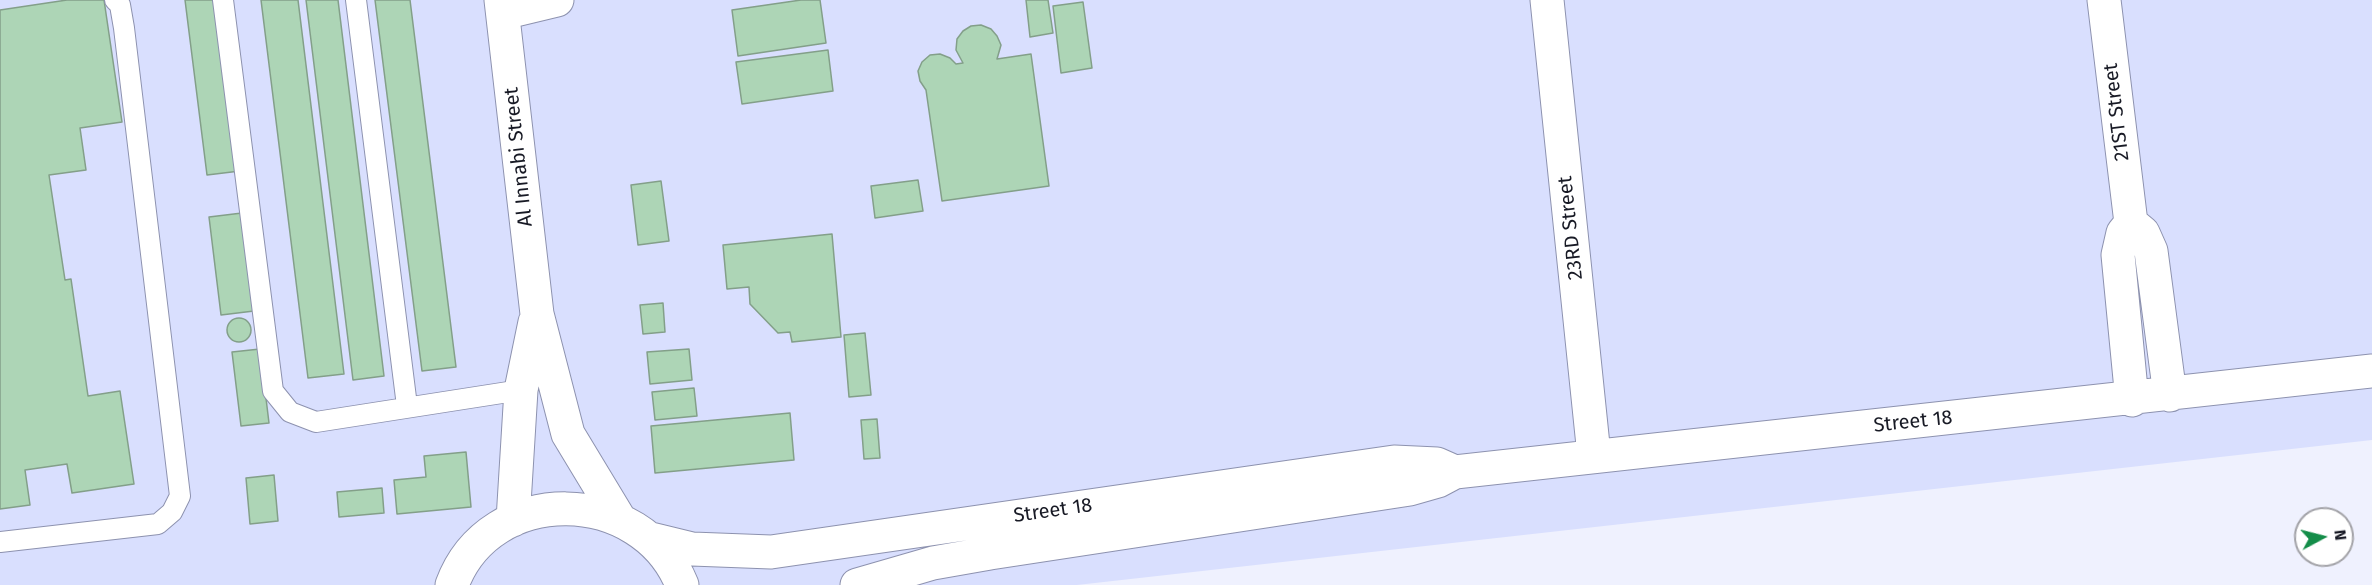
<!DOCTYPE html>
<html>
<head>
<meta charset="utf-8">
<style>
  body { margin:0 }
  #map { position:relative; width:2372px; height:585px; overflow:hidden; background:#eff1fe; font-family:"Fira Sans",sans-serif }
  canvas { display:block }
  .north { position:absolute; left:2294px; top:507px; width:60px; height:60px; box-sizing:border-box; background:#fff; border:2px solid #a3a3a8; border-radius:50%; rotate:83deg; font-size:16px; font-weight:700; line-height:24px; text-align:center; color:#181a25 }
  .north::after { content:''; display:block; margin:auto; width:21px; height:27px; background:#148d49; clip-path:polygon(50% 0,100% 100%,50% 72%,0 100%) }
</style>
</head>
<body>
<div id="map">
<canvas width="2372" height="585"></canvas>
<div class="north">N</div>
</div>
<script>
const ctx = document.querySelector('canvas').getContext('2d');
ctx.lineJoin = 'round';
function paint(path, color) { ctx.fillStyle = color; ctx.fill(path, 'evenodd'); }
function trace(path, color, width, dash) { ctx.strokeStyle = color; ctx.lineWidth = width; ctx.lineCap = dash ? 'butt' : 'round'; ctx.setLineDash(dash || []); ctx.stroke(path); }
function drawText(font, color, halo, rows, align = 'center') {
  ctx.font = font + ' "Fira Sans",sans-serif'; ctx.lineWidth = 6; ctx.setLineDash([]); ctx.textBaseline = 'middle'; ctx.strokeStyle = halo; ctx.fillStyle = color; for (const [text, x, y, turn = 0] of rows) {
    ctx.save(); ctx.translate(x, y); ctx.rotate((+turn || 0) * Math.PI / 180); ctx.textAlign = isNaN(turn) ? turn : align; if (halo) ctx.strokeText(text, 0, 0); ctx.fillText(text, 0, 0); ctx.restore();
  }
}
paint(new Path2D(`
  M0,0H2372V440L1077,585H0Z`), '#d9dffe');
const building = new Path2D(`
  M67,0H104L122,122L80,128L86,170L49,175L65,280L71,279L88,396L120,391L134,484L72,493L67,464L25,470L30,505L0,509V10Z
  M185,0H219L240,171L207,175Z
  M261,0H298L344,374L308,378Z
  M306,0H338L384,376L353,380Z
  M375,0H410L456,367L422,371Z
  M801,0H820L826,43L738,56L732,10Z
  M1026,0H1048L1053,33L1030,37Z
  M1083,2L1092,68L1061,73L1053,6Z
  M981,25L991,29L997,36L1001,45L997,59L1031,54L1049,186L942,201L926,90L920,81L918,71L922,62L930,55L940,54L950,58L956,64L963,63L956,50L957,39L963,31L971,26Z
  M828,50L833,91L742,104L736,62Z
  M918,180L923,211L875,218L871,186Z
  M661,181L669,241L638,245L631,185Z
  M242,213L254,311L221,315L209,217Z
  M832,234L841,337L792,342L790,332L778,333L750,304L749,287L727,289L723,245Z
  M663,303L665,332L643,334L640,305Z
  M227 330a12 12 0 1 1 24 0a12 12 0 1 1-24 0Z
  M865,333L871,395L849,397L844,335Z
  M260,349L269,423L241,426L232,352Z
  M689,349L692,380L650,384L647,352Z
  M694,388L697,416L655,420L652,392Z
  M790,413L794,460L655,473L651,426Z
  M877,419L880,458L864,459L861,420Z
  M466,452L471,507L397,514L394,480L426,477L424,456Z
  M274,475L278,521L250,524L246,478Z
  M382,488L384,513L339,517L337,492Z`);
paint(building, '#add5b6');
trace(building, '#839f89', 1.5);
const lane = new Path2D(`
  M223,0L273,391L290,412L316,422L521,390
  M356,0L407,406
  M0,542L158,524L172,512L180,496L124,28L120,5L115,0`);
const street = new Path2D(`
  M501,0L537,314L568,434L620,520
  M1547,0L1594,455
  M2104,0L2131,223L2123,233L2118,255L2132,400
  M503,13L557,0
  M2131,223L2143,233L2151,251L2170,395
  M513,520L521,390L535,322
  M651,539L692,549L771,552L1394,462L1437,464L1455,472
  M452,585C490,482 642,485 682,585
  M857,585L933,563L990,553L1410,489L1438,481L1455,472C1760,436 2066,407 2372,371`);
trace(lane, '#8d92af', 22);
trace(street, '#8d92af', 35);
trace(lane, '#fff', 20);
trace(street, '#fff', 33);
drawText('20px', '#181a25', '#fff', [
  ["21ST Street",2117,112,-97],
  ["Al Innabi Street",519,157,-96],
  ["23RD Street",1571,228,-96],
  ["Street 18",1913,422,-6],
  ["Street 18",1053,511,-8]
]);
</script>
</body>
</html>
